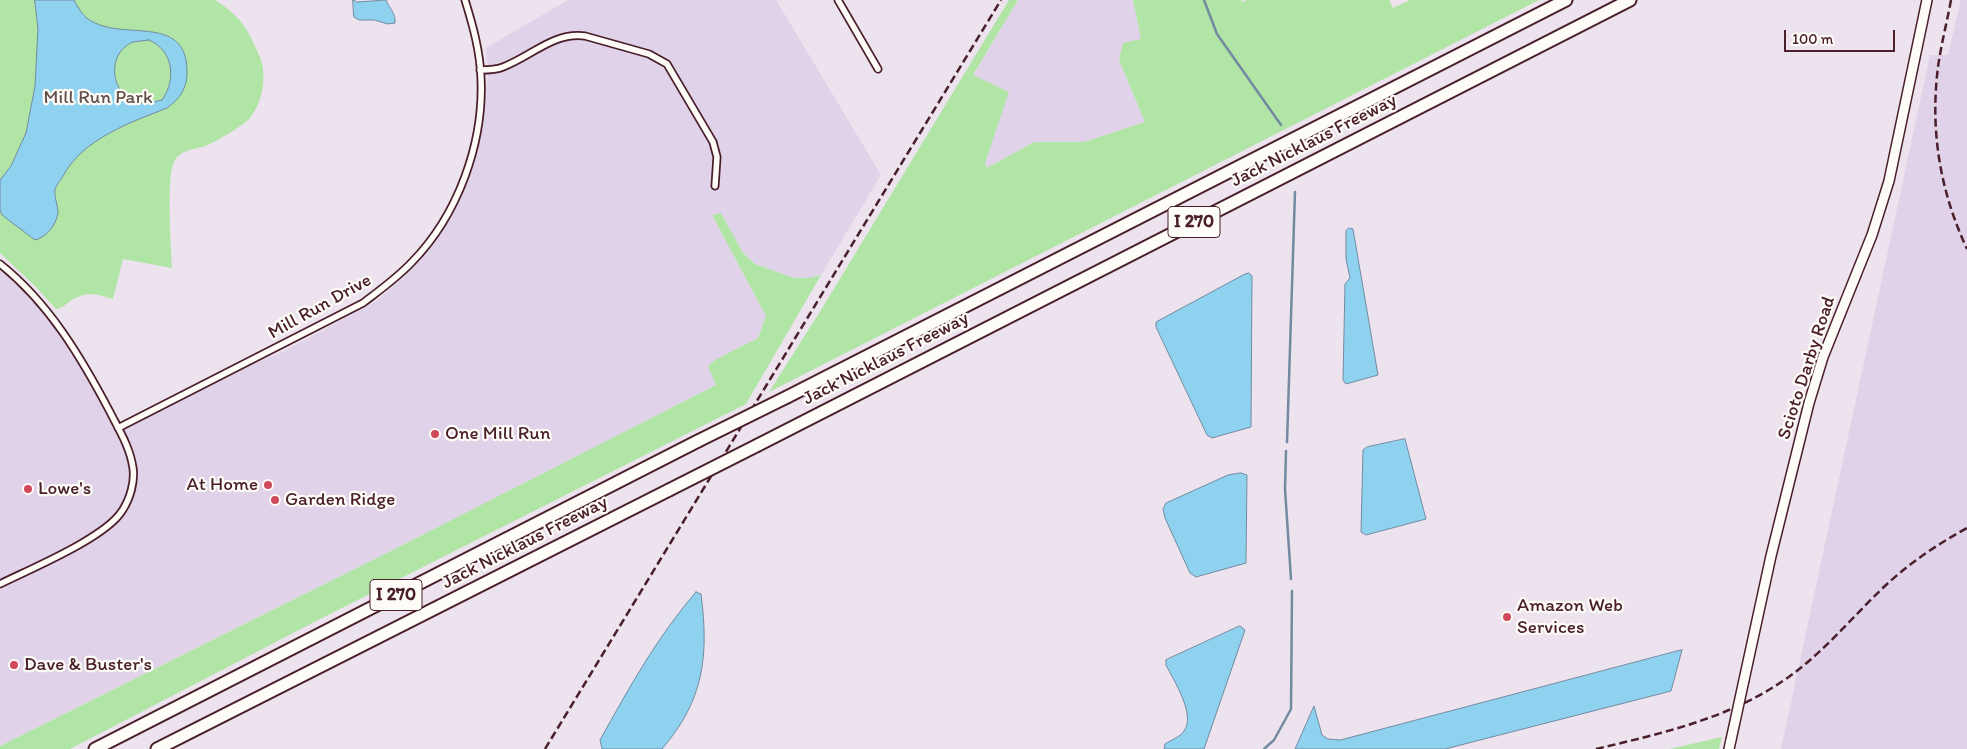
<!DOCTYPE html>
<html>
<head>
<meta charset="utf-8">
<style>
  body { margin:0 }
  #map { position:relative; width:1967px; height:749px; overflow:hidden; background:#ece3ee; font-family:Itim,sans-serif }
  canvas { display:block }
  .scale { position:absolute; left:1784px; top:30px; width:111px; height:22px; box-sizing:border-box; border:2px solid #4a1f2b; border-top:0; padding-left:6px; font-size:15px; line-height:18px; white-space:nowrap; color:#4a1f2b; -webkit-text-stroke:4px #fdfcf7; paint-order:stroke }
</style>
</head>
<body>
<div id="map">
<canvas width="1967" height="749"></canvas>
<div class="scale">100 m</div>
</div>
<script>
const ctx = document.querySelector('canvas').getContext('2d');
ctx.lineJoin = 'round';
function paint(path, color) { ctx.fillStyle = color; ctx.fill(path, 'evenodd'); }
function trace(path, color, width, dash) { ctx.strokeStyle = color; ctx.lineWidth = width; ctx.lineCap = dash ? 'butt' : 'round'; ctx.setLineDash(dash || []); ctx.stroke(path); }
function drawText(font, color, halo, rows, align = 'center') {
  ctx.font = font + ' Itim,sans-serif'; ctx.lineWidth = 4.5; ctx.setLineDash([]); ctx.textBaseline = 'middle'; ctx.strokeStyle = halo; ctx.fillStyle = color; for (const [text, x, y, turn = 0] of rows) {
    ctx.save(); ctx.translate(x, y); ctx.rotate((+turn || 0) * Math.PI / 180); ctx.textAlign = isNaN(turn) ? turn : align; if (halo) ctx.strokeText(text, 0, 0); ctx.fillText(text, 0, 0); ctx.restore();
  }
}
paint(new Path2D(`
  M568,0H776L881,175L821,275L808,278H794L755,264L743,253L721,213L712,215L766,316L758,338L715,360L716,385L385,554L0,746V264L55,321L118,428L220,377L281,353L378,300L412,269L435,241L449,220L464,192L476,158L484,121L487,86L488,70L486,48Z
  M1018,0H1133L1141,39L1119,60L1145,122L1084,142H1034L987,168L985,164L973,76Z
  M1961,0H1967V749H1781L1930,55H1948Z`), '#e0d2e8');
paint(new Path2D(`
  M0,0H215C242,18 246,26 259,55C268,74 263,103 249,119C241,127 220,139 210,144C198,150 180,148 174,162C166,179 171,245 172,268L123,259L113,299C95,294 87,291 70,301C65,305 62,308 56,309L35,286L0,253Z
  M1009,0H1018L973,75L1009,92L985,163L987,168L1034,142H1084L1145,122L1119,60L1123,43L1141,39L1133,0H1241L1242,2L1247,0H1389L1393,8L1410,0H1539L769,392L821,310Z
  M721,213L743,253L755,264L794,278H808L821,275L746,404L320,619L70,749H0V746L385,554L716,385L708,366L715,360L758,338L766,316L712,215Z
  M1722,737L1719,749H1670Z`), '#b1e5a6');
const water = new Path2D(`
  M35,0H74C82,14 84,19 100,25C132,37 186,18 187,70C188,87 180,99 167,108C129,123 83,139 63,176C61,180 56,185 55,190C54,197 58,205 58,213C56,225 47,237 35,240L2,215L0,210V180L11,166L26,133L35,86L38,29ZM149,40C173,50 177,79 162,100C156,101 148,104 142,103C111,100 104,54 133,42C138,41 144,41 149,40Z
  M353,0L357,2L386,0C389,8 396,13 395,23L388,24L374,20H359L354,17Z
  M1349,228L1353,229L1378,375L1346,384L1343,380L1345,284L1350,278L1346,259V231Z
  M1249,273L1252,276L1251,427L1212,438L1207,435L1156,327V322L1243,275Z
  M1405,439L1426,519L1366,535L1361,532L1363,450L1367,447Z
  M1241,473L1247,475L1246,563L1196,577L1190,573L1165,518L1163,509L1166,503L1228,475Z
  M696,592L701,594C709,656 704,700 662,749H602L600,740C629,688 657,637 696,592Z
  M1240,626L1245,630L1204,749H1164L1165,744C1171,740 1180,737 1184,731C1196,715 1174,681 1166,665V660Z
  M1682,650L1671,691L1445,749H1295L1314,706L1322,735L1328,739L1340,740Z`);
paint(water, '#8ed2ef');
trace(water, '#738aa1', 1);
trace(new Path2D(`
  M1204,0L1217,34L1281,125
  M1287,442L1295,192
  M1286,451L1285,489L1291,579
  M1264,749L1274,740L1291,709L1292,591`), '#738aa1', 2.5);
const minor = new Path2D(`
  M838,0L878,69
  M480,70C488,70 496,70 503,67C532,56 553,32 585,36L649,54L667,64L713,142L717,157L715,186
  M0,264C49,303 81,357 110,412C119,430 130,447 133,468C135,482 130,499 122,511C105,538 30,569 0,584
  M118,428L363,303C380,290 397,278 412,262C458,215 484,143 481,78C480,51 473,26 465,0`);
const secondary = new Path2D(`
  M1744,680L1771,556L1809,403L1823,357L1872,235L1889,181L1927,0
  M1729,749L1731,740`);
const motorway = new Path2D(`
  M787,397L1566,0
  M758,445L1630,0
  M95,749L698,441
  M157,749L669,490`);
trace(minor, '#4a1f2b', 9);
trace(secondary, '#4a1f2b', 12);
trace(motorway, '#4a1f2b', 15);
trace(minor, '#fdfcf7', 5.5);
trace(secondary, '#fdfcf7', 9);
trace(motorway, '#fdfcf7', 11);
trace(new Path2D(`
  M1951,0C1947,22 1941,45 1938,67C1930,131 1940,191 1967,249
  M545,749L1001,0
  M1596,749C1663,733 1732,718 1790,676C1826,650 1854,615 1886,585C1911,562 1938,544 1967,528`), '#4a1f2b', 2.5, [8, 4]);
const secondaryBridge = new Path2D(`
  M1731,740L1744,680`);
const motorwayBridge = new Path2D(`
  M698,441L787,397
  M669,490L758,445`);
trace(secondaryBridge, '#4a1f2b', 12, []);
trace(motorwayBridge, '#4a1f2b', 15, []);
trace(secondaryBridge, '#fdfcf7', 9);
trace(motorwayBridge, '#fdfcf7', 11);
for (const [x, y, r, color] of [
  [435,434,5,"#d1495b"],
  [268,485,5,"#d1495b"],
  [28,489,5,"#d1495b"],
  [275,500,5,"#d1495b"],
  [1507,617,5,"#d1495b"],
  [14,665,5,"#d1495b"]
]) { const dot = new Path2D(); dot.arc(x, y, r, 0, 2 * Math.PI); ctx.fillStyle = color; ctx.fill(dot); trace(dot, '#fdfcf7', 2); }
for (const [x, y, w] of [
  [1194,222,52],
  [396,595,52]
]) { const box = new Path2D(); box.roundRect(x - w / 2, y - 15.5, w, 31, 4); ctx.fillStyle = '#fdfcf7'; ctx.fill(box); trace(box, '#4a1f2b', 1); }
drawText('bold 18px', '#4a1f2b', null, [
  ["I 270",1194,222],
  ["I 270",396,595]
]);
drawText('19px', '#64504a', '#fdfcf7', [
  ["Mill Run Park",98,98]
]);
drawText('19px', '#4a1f2b', '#fdfcf7', [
  ["Jack Nicklaus Freeway",1314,141,-27],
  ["Mill Run Drive",320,307,-29],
  ["Jack Nicklaus Freeway",886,359,-27],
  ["Scioto Darby Road",1807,368,-72],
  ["Jack Nicklaus Freeway",525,543,-27]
]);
drawText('19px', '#4a1f2b', '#fdfcf7', [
  ["One Mill Run",445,434],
  ["At Home",258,485,"right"],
  ["Lowe's",38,489],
  ["Garden Ridge",285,500],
  ["Amazon Web",1517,606],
  ["Services",1517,628],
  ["Dave & Buster's",24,665]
], 'left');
</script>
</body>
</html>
